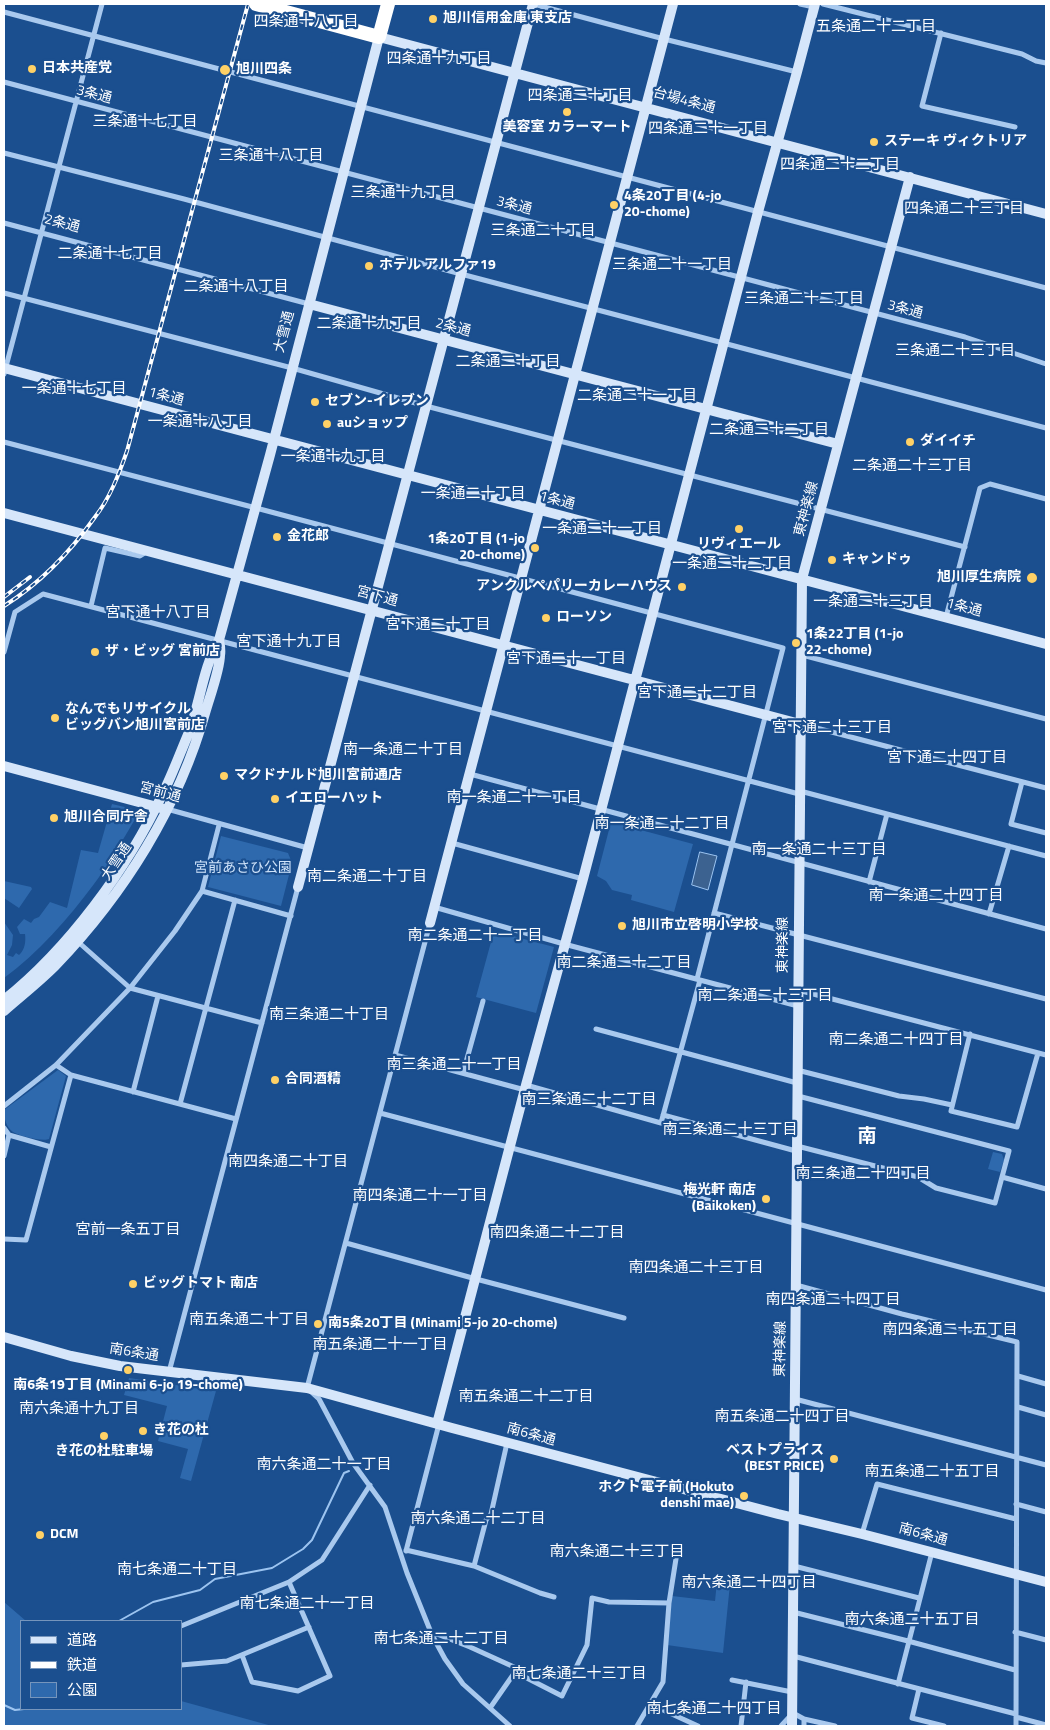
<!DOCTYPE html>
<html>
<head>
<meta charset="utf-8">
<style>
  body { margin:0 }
  #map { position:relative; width:1050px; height:1730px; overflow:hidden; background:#1b4f8f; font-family:"Titillium Web","Noto Sans JP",sans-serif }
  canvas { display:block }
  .frame { position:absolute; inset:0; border:5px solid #fff; pointer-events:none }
  .legend { position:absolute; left:20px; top:1620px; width:162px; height:90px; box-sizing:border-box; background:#1b4f8f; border:1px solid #7695bc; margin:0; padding:6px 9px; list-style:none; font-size:15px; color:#fff }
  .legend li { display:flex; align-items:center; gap:10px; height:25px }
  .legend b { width:25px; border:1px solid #7695bc }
</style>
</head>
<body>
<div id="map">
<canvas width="1050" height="1730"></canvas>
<div class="frame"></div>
<ul class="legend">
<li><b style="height:6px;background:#d6e6fa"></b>道路</li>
<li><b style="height:6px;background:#fff"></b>鉄道</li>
<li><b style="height:14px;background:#2e69ad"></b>公園</li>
</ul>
</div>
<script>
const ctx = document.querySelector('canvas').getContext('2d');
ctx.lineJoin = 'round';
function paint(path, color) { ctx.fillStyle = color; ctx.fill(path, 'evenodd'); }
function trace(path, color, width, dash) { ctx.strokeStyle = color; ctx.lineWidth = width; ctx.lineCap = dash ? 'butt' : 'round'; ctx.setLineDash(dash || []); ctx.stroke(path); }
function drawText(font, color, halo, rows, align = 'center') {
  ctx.font = font + ' "Titillium Web","Noto Sans JP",sans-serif'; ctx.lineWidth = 4.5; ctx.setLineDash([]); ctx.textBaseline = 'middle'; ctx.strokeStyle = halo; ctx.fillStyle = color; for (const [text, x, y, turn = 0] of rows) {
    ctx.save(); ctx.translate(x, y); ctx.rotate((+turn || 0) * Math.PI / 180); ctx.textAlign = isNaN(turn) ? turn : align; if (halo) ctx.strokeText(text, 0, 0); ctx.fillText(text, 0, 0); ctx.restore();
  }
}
paint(new Path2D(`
  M112,804L133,809L137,816C123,839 110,863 94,884C68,919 38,953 4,978V922L13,935L12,945L7,955L13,957L16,953L19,955C25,950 26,941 25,934H20L17,927L24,919L31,923L34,919L39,917L50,902L67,908L81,850L98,853Z
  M611,822L693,844L674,912L631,900L632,895L612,890L606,881L597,876Z
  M221,836L288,853L292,863L281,906L208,887Z
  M4,881L31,887L32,889L19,908L4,898Z
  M494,931L554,947L536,1013L476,997Z
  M58,1070L66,1076L49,1139C43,1142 19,1136 13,1132C6,1127 4,1118 4,1110Z
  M993,1152L1002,1154L1004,1160L1000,1172L988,1169Z
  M129,1378L216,1391L191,1481L180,1478L188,1449L158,1441L167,1406L124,1395Z
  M717,1582L730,1584L723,1653L667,1645L672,1596L715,1601Z
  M4,1602L26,1621H21V1709H181V1701L272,1726H4Z`), '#2e69ad');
const water = new Path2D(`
  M700,852L717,856L708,890L692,885Z`);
paint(water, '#3c6290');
trace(water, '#9cc4f0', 1);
trace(new Path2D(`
  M119,1621L153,1602L200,1590L215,1579L272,1568L303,1549L312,1540L344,1473L349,1471
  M4,1705L15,1710L24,1709`), '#9cc4f0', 2);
trace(new Path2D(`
  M533,4L664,39L797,72
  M800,4L814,7
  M823,4L1022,54L1036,61L1046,63
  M4,12L1046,288
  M941,33L922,106L1015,127
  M4,82L965,337L1046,364
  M4,153L184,199L461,274L1046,428
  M4,223L309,304
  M4,293L292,368L426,406L965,547
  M4,374L102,4
  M4,442L256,508L783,648L697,979
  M91,606L105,548L140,556L148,551
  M946,617L980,488L990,484L1046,499
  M4,652L15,612L43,594L799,794
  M802,655L1046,719
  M801,724L1046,788
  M470,774L1046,929
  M1022,782L1011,824L1046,833
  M800,791L1046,856
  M167,809L308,848
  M452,843L583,879
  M869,882L887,814
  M202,891L291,916
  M434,907L564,944L798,1006
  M714,913L1046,999
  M989,914L1009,846
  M430,923L307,1388L319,1399L353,1463L385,1507L407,1573L432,1635L445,1659L463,1684L510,1726
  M76,940L130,988L262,1023
  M798,990L1046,1055
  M596,1029L797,1083
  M970,1034L951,1111L1017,1127L1038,1053
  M395,1055L525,1090
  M56,1065L71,1075
  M797,1070L899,1096L924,1099L952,1105
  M463,1073L483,1001
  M526,1085L661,1123L700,980
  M133,1092L158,996
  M180,1104L235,900
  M4,1106L56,1065L130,988L175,931L202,891L219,825
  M380,1113L1046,1290
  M663,1115L796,1151
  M4,1128L9,1135L51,1147
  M797,1146L918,1177L936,1188L995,1203L1009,1151L798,1096
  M4,1156L9,1135
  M1002,1177L1046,1189
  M4,1239L26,1240L71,1075L236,1119
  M346,1243L476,1279L624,1318
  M796,1285L902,1314L1017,1342L1016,1726
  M169,1372L298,887
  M1018,1376L1046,1384
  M795,1399L1046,1465
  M1018,1407L1046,1415
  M1016,1504L1046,1512
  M862,1534L877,1484L1016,1519
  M406,1550L474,1566L540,1593L554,1597
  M406,1551L439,1424
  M474,1566L486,1520L491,1514L507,1443
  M794,1566L919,1598
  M793,1612L908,1641L1015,1670
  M181,1626L289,1582L322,1560L370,1485
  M1015,1632L1046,1640
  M432,1635L437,1634L470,1647L514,1667L515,1672L562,1696L587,1645L592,1598L609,1602L669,1603
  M242,1655L252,1682L298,1691L330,1676L289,1582
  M793,1656L1016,1714
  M181,1665L227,1661L309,1627
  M732,1680L792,1692
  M898,1684L932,1552
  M919,1689L912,1718L944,1726
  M650,1704L698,1726
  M490,1708L515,1672
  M1016,1717L1046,1725
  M637,1726L663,1682L669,1603L678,1546
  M741,1726L746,1682
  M781,1726L793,1713L804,1719L835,1726
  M804,1726V1719`), '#a9c9ee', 5);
trace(new Path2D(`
  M309,304L838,444
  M4,368L1046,644
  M4,513L800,724
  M4,766L161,808
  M298,887L533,4
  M430,923L673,4
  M4,1000C68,949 128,868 163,793C172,775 179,756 187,737C200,706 202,669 219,640L270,455L379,37L1046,214
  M4,1011C21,996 39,982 55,966C124,894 179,807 206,710C210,696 220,669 220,655C221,650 220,645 219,640
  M4,1337L71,1356L120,1366L307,1388L452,1428L778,1514L862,1534L1046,1582
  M437,1424L526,1085L583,879L758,212L797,72L815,4
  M792,1726L802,579L910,177`), '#d6e6fa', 10);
trace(new Path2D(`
  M256,4L379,37L388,4`), '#fff', 14);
const rail = new Path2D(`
  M4,597L30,577
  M4,606C39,584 71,551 95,517C110,498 119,474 127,451L248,4`);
trace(rail, '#fff', 4);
trace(rail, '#1b4f8f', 2, [5.5]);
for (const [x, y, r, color] of [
  [433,19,5,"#ffd166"],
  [32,69,5,"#ffd166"],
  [225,70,6,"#ffd166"],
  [567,112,5,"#ffd166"],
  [874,142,5,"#ffd166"],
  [614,205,5,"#ffd166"],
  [369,266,5,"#ffd166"],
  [315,402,5,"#ffd166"],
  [327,424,5,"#ffd166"],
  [910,442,5,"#ffd166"],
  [739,529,5,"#ffd166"],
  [277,537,5,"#ffd166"],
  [535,548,5,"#ffd166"],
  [832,560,5,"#ffd166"],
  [1032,578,6,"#ffd166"],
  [682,587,5,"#ffd166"],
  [546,618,5,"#ffd166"],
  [796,643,5,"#ffd166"],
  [95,652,5,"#ffd166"],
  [55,718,5,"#ffd166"],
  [224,776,5,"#ffd166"],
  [275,799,5,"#ffd166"],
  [54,818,5,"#ffd166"],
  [622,926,5,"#ffd166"],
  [275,1080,5,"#ffd166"],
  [766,1199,5,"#ffd166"],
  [133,1284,5,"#ffd166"],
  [318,1324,5,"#ffd166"],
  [128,1370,5,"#ffd166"],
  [143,1431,5,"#ffd166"],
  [104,1436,5,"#ffd166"],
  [834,1459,5,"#ffd166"],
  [744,1496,5,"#ffd166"],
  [40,1535,5,"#ffd166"]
]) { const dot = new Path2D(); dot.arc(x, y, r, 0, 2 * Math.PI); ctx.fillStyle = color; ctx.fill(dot); trace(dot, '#1b4f8f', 2); }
drawText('bold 14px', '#fff', '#1b4f8f', [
  ["旭川信用金庫 東支店",443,19],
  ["日本共産党",42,69],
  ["旭川四条",236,70],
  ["美容室 カラーマート",567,128,"center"],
  ["ステーキ ヴィクトリア",884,142],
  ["4条20丁目 (4-jo",624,197],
  ["20-chome)",624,213],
  ["ホテル アルファ19",379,266],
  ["セブン-イレブン",325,402],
  ["auショップ",337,424],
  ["ダイイチ",920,442],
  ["金花郎",287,537],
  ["1条20丁目 (1-jo",525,540,"right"],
  ["20-chome)",525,556,"right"],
  ["リヴィエール",739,545,"center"],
  ["キャンドゥ",842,560],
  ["旭川厚生病院",1021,578,"right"],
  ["アンクルぺパリーカレーハウス",672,587,"right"],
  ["ローソン",556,618],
  ["1条22丁目 (1-jo",806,635],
  ["22-chome)",806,651],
  ["ザ・ビッグ 宮前店",105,652],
  ["なんでもリサイクル",65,710],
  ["ビッグバン旭川宮前店",65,726],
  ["マクドナルド旭川宮前通店",234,776],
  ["イエローハット",285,799],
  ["旭川合同庁舎",64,818],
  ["旭川市立啓明小学校",632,926],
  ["合同酒精",285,1080],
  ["梅光軒 南店",756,1191,"right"],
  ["(Baikoken)",756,1207,"right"],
  ["ビッグトマト 南店",143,1284],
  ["南5条20丁目 (Minami 5-jo 20-chome)",328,1324],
  ["南6条19丁目 (Minami 6-jo 19-chome)",128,1386,"center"],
  ["き花の杜",153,1431],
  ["ベストプライス",824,1451,"right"],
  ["(BEST PRICE)",824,1467,"right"],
  ["き花の杜駐車場",104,1452,"center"],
  ["ホクト電子前 (Hokuto",734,1488,"right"],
  ["denshi mae)",734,1504,"right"],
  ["DCM",50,1535]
], 'left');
drawText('14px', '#fff', '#1b4f8f', [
  ["3条通",94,95,15],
  ["台場4条通",684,101,15],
  ["3条通",514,206,15],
  ["2条通",62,224,15],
  ["3条通",905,310,15],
  ["2条通",453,328,15],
  ["大雪通",285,332,-75],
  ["1条通",166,397,15],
  ["1条通",557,501,15],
  ["東神楽線",807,509,-75],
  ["宮下通",377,597,15],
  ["1条通",964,608,15],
  ["宮前通",160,793,15],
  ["大雪通",117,862,-56],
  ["東神楽線",784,945,-90],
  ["東神楽線",781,1349,-89],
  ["南6条通",134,1353,9],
  ["南6条通",531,1435,15],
  ["南6条通",923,1535,15]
]);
drawText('14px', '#cfe3fa', '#1b4f8f', [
  ["宮前あさひ公園",243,869]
]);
drawText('15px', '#fff', '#1b4f8f', [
  ["四条通十八丁目",306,22],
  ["五条通二十二丁目",876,27],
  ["四条通十九丁目",439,59],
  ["四条通二十丁目",580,96],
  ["三条通十七丁目",145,122],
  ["四条通二十一丁目",708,129],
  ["三条通十八丁目",271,156],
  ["四条通二十二丁目",840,165],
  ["三条通十九丁目",403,193],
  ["四条通二十三丁目",964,209],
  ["三条通二十丁目",543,231],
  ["二条通十七丁目",110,254],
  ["三条通二十一丁目",672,265],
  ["二条通十八丁目",236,287],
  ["三条通二十二丁目",804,299],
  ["二条通十九丁目",369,324],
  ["三条通二十三丁目",955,351],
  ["二条通二十丁目",508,362],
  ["一条通十七丁目",74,389],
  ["二条通二十一丁目",637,396],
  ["一条通十八丁目",200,422],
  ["二条通二十二丁目",769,430],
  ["一条通十九丁目",333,457],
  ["二条通二十三丁目",912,466],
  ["一条通二十丁目",473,494],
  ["一条通二十一丁目",602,529],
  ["一条通二十二丁目",732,564],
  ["一条通二十三丁目",873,602],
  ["宮下通十八丁目",158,613],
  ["宮下通二十丁目",438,625],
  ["宮下通十九丁目",289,642],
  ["宮下通二十一丁目",566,659],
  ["宮下通二十二丁目",697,693],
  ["宮下通二十三丁目",832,728],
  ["南一条通二十丁目",403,750],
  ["宮下通二十四丁目",947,758],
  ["南一条通二十一丁目",514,798],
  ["南一条通二十二丁目",662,824],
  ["南一条通二十三丁目",819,850],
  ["南二条通二十丁目",367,877],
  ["南一条通二十四丁目",936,896],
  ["南二条通二十一丁目",475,936],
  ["南二条通二十二丁目",624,963],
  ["南二条通二十三丁目",765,996],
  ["南三条通二十丁目",329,1015],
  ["南二条通二十四丁目",896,1040],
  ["南三条通二十一丁目",454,1065],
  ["南三条通二十二丁目",589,1100],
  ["南三条通二十三丁目",730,1130],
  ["南四条通二十丁目",288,1162],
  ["南三条通二十四丁目",863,1174],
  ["南四条通二十一丁目",420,1196],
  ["宮前一条五丁目",128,1230],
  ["南四条通二十二丁目",557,1233],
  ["南四条通二十三丁目",696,1268],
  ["南四条通二十四丁目",833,1300],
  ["南五条通二十丁目",249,1320],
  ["南四条通二十五丁目",950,1330],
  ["南五条通二十一丁目",380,1345],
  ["南五条通二十二丁目",526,1397],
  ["南六条通十九丁目",79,1409],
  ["南五条通二十四丁目",782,1417],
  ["南六条通二十一丁目",324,1465],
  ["南五条通二十五丁目",932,1472],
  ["南六条通二十二丁目",478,1519],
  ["南六条通二十三丁目",617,1552],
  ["南七条通二十丁目",177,1570],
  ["南六条通二十四丁目",749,1583],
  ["南七条通二十一丁目",307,1604],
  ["南六条通二十五丁目",912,1620],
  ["南七条通二十二丁目",441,1639],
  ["南七条通二十三丁目",579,1674],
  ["南七条通二十四丁目",714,1709]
]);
drawText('bold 19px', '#fff', '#1b4f8f', [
  ["南",867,1137]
]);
</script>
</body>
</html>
